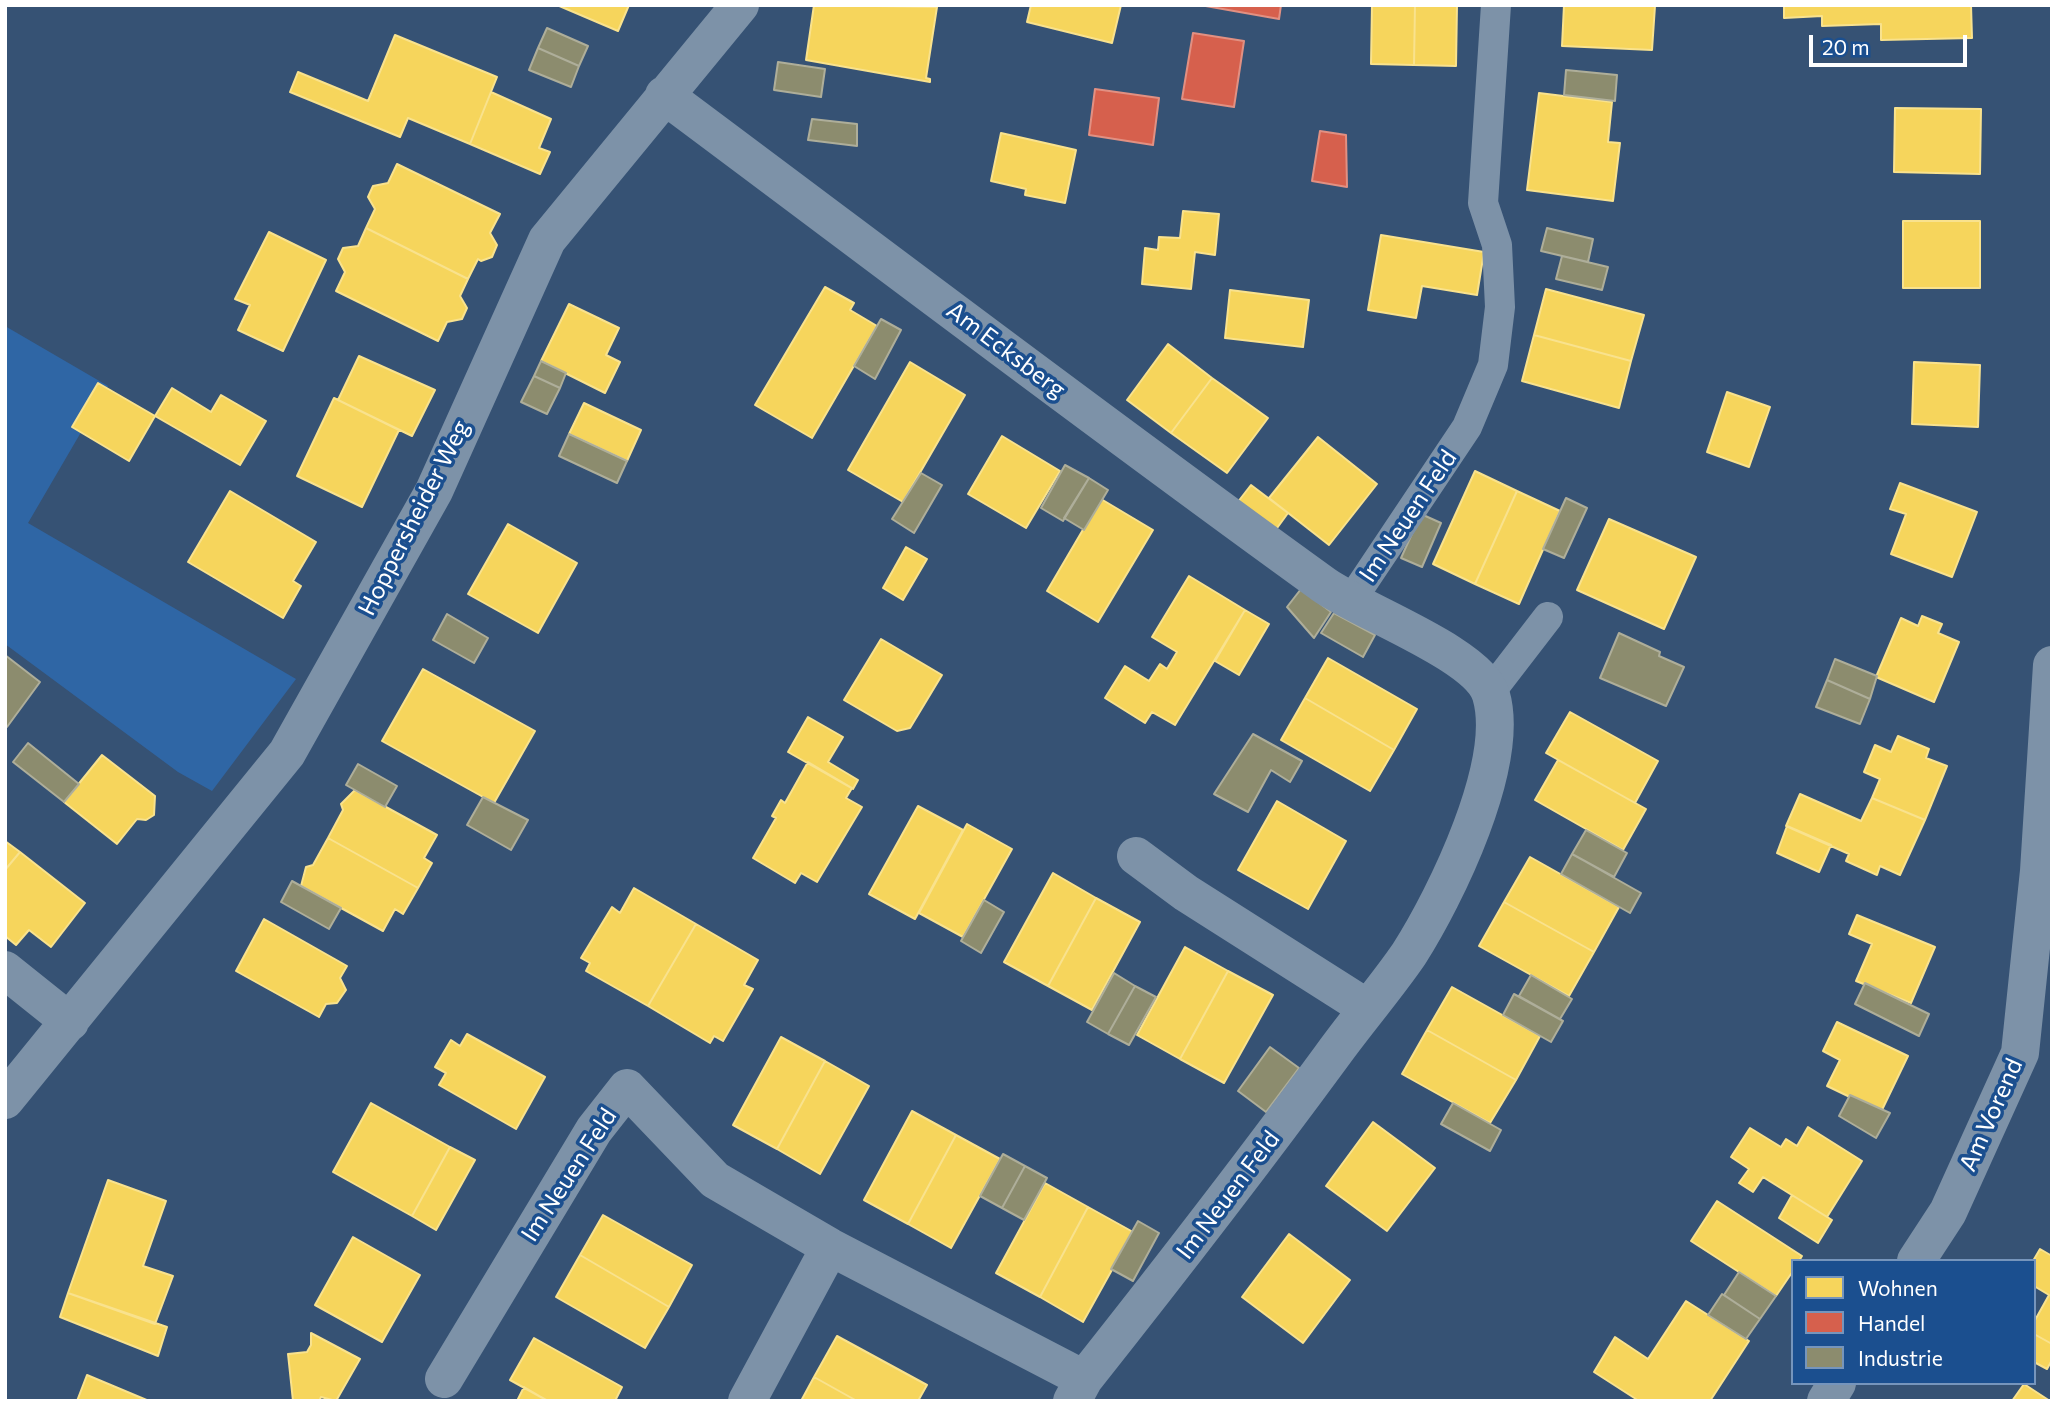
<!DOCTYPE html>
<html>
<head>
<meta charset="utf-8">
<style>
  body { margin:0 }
  #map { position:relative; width:2057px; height:1406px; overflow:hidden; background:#365274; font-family:Commissioner,sans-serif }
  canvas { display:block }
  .frame { position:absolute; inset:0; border:7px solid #fff; pointer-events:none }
  .legend { position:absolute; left:1791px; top:1259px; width:245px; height:126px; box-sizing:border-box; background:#1b4f8f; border:2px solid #7695bc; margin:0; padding:9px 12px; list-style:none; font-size:21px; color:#fff }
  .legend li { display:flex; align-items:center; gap:14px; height:35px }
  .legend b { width:35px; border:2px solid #7695bc }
  .scale { position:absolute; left:1809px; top:35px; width:158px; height:32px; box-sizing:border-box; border:4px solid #fff; border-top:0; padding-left:9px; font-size:21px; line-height:24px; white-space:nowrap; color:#fff; -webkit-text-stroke:5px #1b4f8f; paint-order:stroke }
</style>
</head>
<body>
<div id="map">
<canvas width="2057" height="1406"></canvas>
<div class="frame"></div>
<ul class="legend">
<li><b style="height:19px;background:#f6d55c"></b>Wohnen</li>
<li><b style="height:19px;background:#d6604d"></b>Handel</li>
<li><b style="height:19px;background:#8c8c6e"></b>Industrie</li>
</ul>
<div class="scale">20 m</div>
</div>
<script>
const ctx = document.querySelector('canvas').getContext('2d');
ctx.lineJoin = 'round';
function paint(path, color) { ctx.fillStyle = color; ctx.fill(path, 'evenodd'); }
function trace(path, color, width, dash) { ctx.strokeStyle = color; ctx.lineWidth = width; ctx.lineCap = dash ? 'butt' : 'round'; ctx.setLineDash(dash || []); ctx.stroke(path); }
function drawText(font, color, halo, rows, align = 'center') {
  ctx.font = font + ' Commissioner,sans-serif'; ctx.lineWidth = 7; ctx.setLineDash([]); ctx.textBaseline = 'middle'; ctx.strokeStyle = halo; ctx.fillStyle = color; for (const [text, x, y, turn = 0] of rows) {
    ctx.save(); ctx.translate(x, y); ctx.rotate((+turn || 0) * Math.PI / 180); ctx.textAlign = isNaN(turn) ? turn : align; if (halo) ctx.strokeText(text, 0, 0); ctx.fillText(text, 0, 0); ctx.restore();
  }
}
paint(new Path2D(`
  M5,326L108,386L28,523L296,679L212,791L178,772L5,644Z`), '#2f66a5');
const homes = new Path2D(`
  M557,5H629L618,31Z
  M814,5L937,7L926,78L930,79V82L806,60Z
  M1031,5H1121L1112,43L1027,22Z
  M1372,5H1415L1414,65L1371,64Z
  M1415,5H1457L1456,66L1414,65Z
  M1564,5H1664L1655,6L1652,50L1562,46Z
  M1784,5H1971L1972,38L1881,40V24L1822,26V16L1784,18Z
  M395,35L497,77L470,144L408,118L400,137L290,92L298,72L368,101Z
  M491,92L551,119L539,148L550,152L540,174L470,144Z
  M1539,93L1612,102L1608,142L1620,143L1613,201L1527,190Z
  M1895,108L1981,109L1980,174L1894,172Z
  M1001,133L1076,150L1065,203L1025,195L1026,189L991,181Z
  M397,164L500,214L490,233L497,245L492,257L481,261L478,259L468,279L366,228L375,209L368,197L373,186L388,183Z
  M1183,211L1219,214L1215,255L1195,252L1191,289L1142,284L1145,248L1158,250L1159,237L1180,238Z
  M1903,221H1980V288H1903Z
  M366,228L468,279L460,296L467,308L462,319L447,322L438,341L336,291L345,272L338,259L343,248L358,246Z
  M269,232L326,260L283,351L238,330L250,305L235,299Z
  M1381,235L1484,252L1477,295L1422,286L1416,318L1368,310Z
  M825,287L854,303L850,310L877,326L812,438L755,405Z
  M1546,289L1644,315L1631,361L1534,335Z
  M1230,290L1309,300L1303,347L1225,338Z
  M569,304L619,328L606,355L620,362L605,393L541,361Z
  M1534,335L1631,361L1619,408L1522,381Z
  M1168,344L1212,378L1171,433L1127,400Z
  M359,356L435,390L412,436L338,400Z
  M910,362L965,395L903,502L848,470Z
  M1914,362L1980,365L1978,427L1912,424Z
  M1212,378L1268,418L1227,473L1171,433Z
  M98,383L155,416L129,461L72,427Z
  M172,388L211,412L221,395L266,421L240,465L155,416Z
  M1727,392L1770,407L1749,467L1707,452Z
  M334,398L399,430L362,507L297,476Z
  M584,403L641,430L627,461L569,434Z
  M1002,436L1060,471L1026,528L968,494Z
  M1318,437L1377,484L1329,545L1269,498Z
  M1475,471L1517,491L1475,584L1433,564Z
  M1900,483L1977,512L1952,577L1891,554L1906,514L1890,509Z
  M1251,485L1288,513L1272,535L1234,507Z
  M230,491L316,542L293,581L301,586L283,618L188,562Z
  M1517,491L1560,511L1519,604L1475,584Z
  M1101,499L1153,530L1098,622L1047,591Z
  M1609,519L1696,557L1664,629L1577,590Z
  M508,524L577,563L538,633L468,594Z
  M906,547L927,559L903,600L883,588Z
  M1189,576L1245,610L1175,725L1152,712L1145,723L1105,698L1125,666L1149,681L1160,664L1167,669L1177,652L1152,637Z
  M1245,610L1269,624L1239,675L1215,661Z
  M1922,616L1942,624L1938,633L1959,642L1934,702L1876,677L1901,618L1918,626Z
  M881,639L942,675L910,728L897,731L844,700Z
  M1328,658L1417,709L1394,750L1305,698Z
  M423,669L535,731L494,803L382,741Z
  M1305,698L1394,750L1370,791L1281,740Z
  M1570,712L1658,761L1635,803L1546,753Z
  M808,717L843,737L828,762L858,780L853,789L788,752Z
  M1898,736L1929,749L1926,758L1947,766L1925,820L1872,798L1880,779L1864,772L1875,745L1891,752Z
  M102,755L155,796L154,815L146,820L137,819L117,844L64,802Z
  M1558,760L1646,809L1623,850L1535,800Z
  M808,762L852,788L846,798L862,807L817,882L801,873L795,883L753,858L776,818L772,816L781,800L785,803Z
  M355,790L437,835L424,858L432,863L418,888L328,838L343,810L341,804Z
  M1800,794L1861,821L1872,798L1925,820L1900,875L1880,866L1877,875L1846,861L1849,854L1786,826Z
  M1277,801L1346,841L1308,909L1238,870Z
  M918,806L963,830L915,919L869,894Z
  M967,824L1012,849L963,937L919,913Z
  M1787,826L1831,845L1819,872L1777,853Z
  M328,838L418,888L403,914L395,909L383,931L301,886L306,867L313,865Z
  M5,841L20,852L5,870Z
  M20,852L85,903L51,947L29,930L16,945L5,936V870Z
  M1530,857L1619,907L1594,952L1504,902Z
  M1053,873L1096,898L1048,986L1004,962Z
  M634,888L696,924L648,1006L586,971L590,963L581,958L612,907L620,913Z
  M1096,898L1140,922L1092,1010L1048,986Z
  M1504,902L1594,952L1569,996L1479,946Z
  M1857,915L1935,947L1911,1003L1856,981L1872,944L1849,934Z
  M264,919L347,966L340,978L346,990L337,1003L326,1004L319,1017L236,971Z
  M696,924L758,960L744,985L753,989L723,1041L714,1036L710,1043L648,1006Z
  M1185,947L1228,971L1180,1059L1137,1035Z
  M1228,971L1273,995L1224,1083L1180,1059Z
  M1452,987L1540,1036L1516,1080L1427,1030Z
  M1837,1022L1908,1056L1881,1112L1827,1086L1840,1060L1823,1051Z
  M1427,1030L1516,1080L1490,1123L1402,1074Z
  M467,1034L545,1077L516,1129L439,1085L446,1073L435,1067L451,1040L460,1046Z
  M781,1037L825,1061L777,1149L733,1125Z
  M825,1061L869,1086L820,1174L777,1149Z
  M371,1103L450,1147L412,1216L333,1172Z
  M912,1111L956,1135L908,1224L864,1200Z
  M1373,1122L1435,1168L1387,1231L1326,1186Z
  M1808,1127L1862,1161L1827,1217L1763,1177L1753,1192L1739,1183L1749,1169L1731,1157L1750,1128L1781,1147L1786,1139L1797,1146Z
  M956,1135L1000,1159L951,1248L908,1224Z
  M450,1147L475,1160L436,1230L412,1216Z
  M108,1180L166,1201L143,1266L173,1276L155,1324L68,1293Z
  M1045,1183L1088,1207L1040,1297L996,1273Z
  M1792,1195L1832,1220L1818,1243L1779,1218Z
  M1717,1201L1802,1256L1799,1261H1793V1271L1776,1296L1691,1241Z
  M1088,1207L1133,1232L1083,1322L1040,1297Z
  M603,1215L692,1265L669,1307L580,1255Z
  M1289,1234L1350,1280L1303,1343L1242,1297Z
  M353,1237L420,1275L382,1342L315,1305Z
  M2040,1249L2052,1256V1344L2034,1334V1322L2049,1295L2034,1286L2033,1261Z
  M580,1255L669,1307L645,1348L556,1297Z
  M68,1293L167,1327L158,1356L60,1317Z
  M1686,1301L1749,1341L1710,1401H1639L1594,1372L1615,1337L1648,1359Z
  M311,1333L360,1359L336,1401L321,1397L319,1401H293L288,1354L307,1352L311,1345Z
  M2034,1334L2052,1344V1360L2047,1369L2034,1362Z
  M837,1336L927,1385L918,1401H857L814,1377Z
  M534,1338L622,1387L615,1401H548L510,1380Z
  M87,1375L149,1401H77Z
  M814,1377L857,1401H801Z
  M2024,1384L2050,1401H2012Z
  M524,1387L548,1401H517Z`);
paint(homes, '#f6d55c');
trace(homes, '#f9e28d', 2);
const shops = new Path2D(`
  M1200,5H1281L1279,19Z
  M1193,33L1244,41L1234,107L1182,99Z
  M1095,89L1159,98L1153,145L1089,135Z
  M1320,131L1346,135L1347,187L1312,181Z`);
paint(shops, '#d6604d');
trace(shops, '#e29082', 2);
const industry = new Path2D(`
  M547,28L588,46L579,66L538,48Z
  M538,48L579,66L571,87L529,70Z
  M778,62L825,69L821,97L774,90Z
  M1566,70L1617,75L1615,101L1564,95Z
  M812,119L857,124V146L808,140Z
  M1547,228L1593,239L1588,262L1541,251Z
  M1562,256L1608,267L1602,290L1556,279Z
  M881,319L901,330L875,379L854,366Z
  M541,361L566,373L560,388L534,376Z
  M534,376L560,388L547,414L521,402Z
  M569,434L627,461L617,483L559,456Z
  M1065,465L1089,478L1063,521L1041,508Z
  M921,473L942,485L914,533L892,519Z
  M1089,478L1108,490L1084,530L1064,518Z
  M1566,498L1587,508L1564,558L1543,549Z
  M1421,514L1441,523L1422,567L1401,558Z
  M1301,589L1331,612L1314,638L1287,607Z
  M1334,613L1375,635L1363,657L1321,633Z
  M447,614L488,638L474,663L433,640Z
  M1619,633L1660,652L1659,656L1684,667L1666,706L1600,678Z
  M5,655L40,682L7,727L5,726Z
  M1835,659L1877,676L1870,699L1827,680Z
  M1827,680L1870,699L1860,724L1816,707Z
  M1253,734L1302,761L1290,782L1271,770L1248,812L1214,794Z
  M28,743L79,784L64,802L13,762Z
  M358,764L397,786L385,807L346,785Z
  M483,797L528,820L511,850L467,825Z
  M1586,830L1627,853L1614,877L1572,854Z
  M1572,854L1641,893L1630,913L1561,874Z
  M292,881L341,908L329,929L281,902Z
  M984,900L1004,912L981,953L961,941Z
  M1114,973L1135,986L1108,1034L1087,1022Z
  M1531,975L1572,999L1560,1019L1519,996Z
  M1865,983L1929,1014L1919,1036L1855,1004Z
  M1135,986L1156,997L1129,1045L1108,1034Z
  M1514,994L1563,1021L1551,1042L1503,1015Z
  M1270,1047L1299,1068L1266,1112L1238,1091Z
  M1850,1095L1890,1113L1876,1138L1839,1116Z
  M1453,1103L1501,1130L1490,1151L1441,1124Z
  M1003,1154L1025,1166L1002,1208L980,1196Z
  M1025,1166L1047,1178L1024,1220L1002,1208Z
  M1138,1221L1159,1233L1133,1281L1111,1269Z
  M1739,1272L1776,1296L1760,1319L1724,1295Z
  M1722,1294L1760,1319L1746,1339L1708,1315Z`);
paint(industry, '#8c8c6e');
trace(industry, '#aeae9a', 2);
trace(new Path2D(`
  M1350,602L1467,427L1493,365L1500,307L1497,245L1483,203L1496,5
  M1491,691L1548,617`), '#7d92a8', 30);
trace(new Path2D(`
  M664,95C884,259 1102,425 1324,585C1362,612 1479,654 1491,695C1511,763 1446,896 1409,954C1385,989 1356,1022 1331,1057C1251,1166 1168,1273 1084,1379L1072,1401
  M1136,856L1186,893L1367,1008
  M5,970L70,1022
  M5,1100L287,753L434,491L547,240L740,5
  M1916,1261L1948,1212L2020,1053L2039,871L2052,665
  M444,1379L594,1130L627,1088L715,1180L830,1247L1084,1379
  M747,1401L830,1247
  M1826,1401L1837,1383`), '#7d92a8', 38);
drawText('24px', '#fff', '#1b4f8f', [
  ["Am Ecksberg",1006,350,37],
  ["Im Neuen Feld",1408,516,-56],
  ["Hoppersheider Weg",414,518,-63],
  ["Am Vorend",1991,1115,-66],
  ["Im Neuen Feld",569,1175,-57],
  ["Im Neuen Feld",1228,1195,-53]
]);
</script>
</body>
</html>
